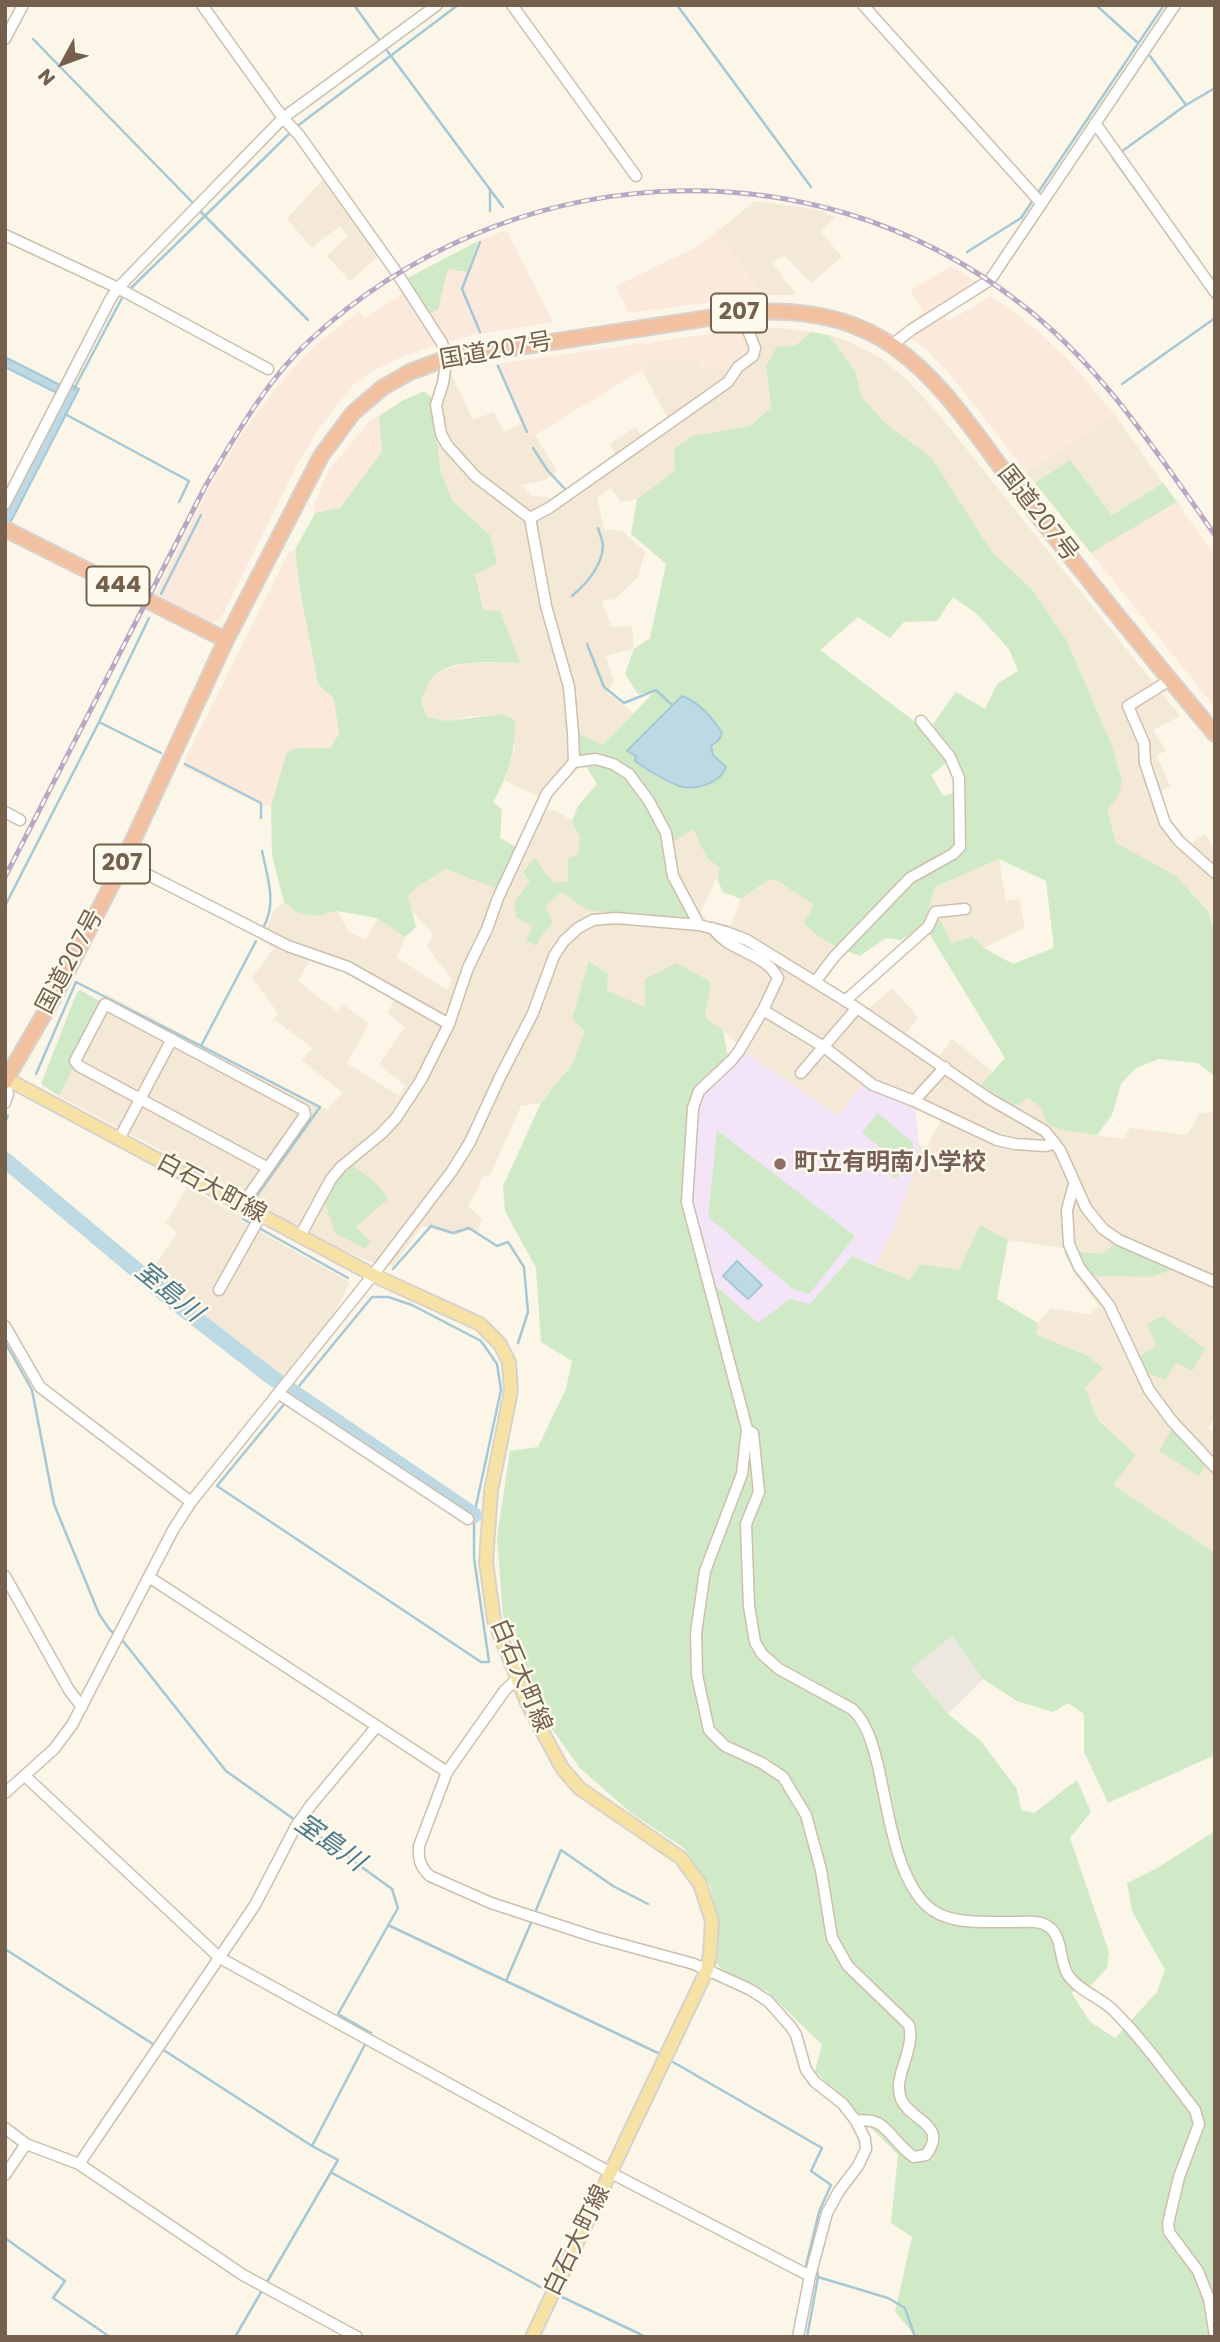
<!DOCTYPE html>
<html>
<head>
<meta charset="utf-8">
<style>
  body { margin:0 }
  #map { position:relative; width:1220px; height:2342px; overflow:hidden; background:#fbf6e8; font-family:Poppins,sans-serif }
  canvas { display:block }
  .frame { position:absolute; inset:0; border:7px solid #74604d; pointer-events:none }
  .north { position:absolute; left:28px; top:28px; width:70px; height:70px; -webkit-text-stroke:5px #fefaee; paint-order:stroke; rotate:229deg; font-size:19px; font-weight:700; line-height:28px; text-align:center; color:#74604d }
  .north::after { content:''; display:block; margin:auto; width:24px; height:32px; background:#74604d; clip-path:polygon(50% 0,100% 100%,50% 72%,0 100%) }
</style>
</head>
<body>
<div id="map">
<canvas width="1220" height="2342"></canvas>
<div class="frame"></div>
<div class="north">N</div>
</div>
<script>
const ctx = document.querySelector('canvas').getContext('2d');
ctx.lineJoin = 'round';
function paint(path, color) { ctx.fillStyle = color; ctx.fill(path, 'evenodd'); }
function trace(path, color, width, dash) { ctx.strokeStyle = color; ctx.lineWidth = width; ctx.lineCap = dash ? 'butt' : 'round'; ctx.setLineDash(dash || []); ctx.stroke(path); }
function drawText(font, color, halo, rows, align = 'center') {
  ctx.font = font + ' Poppins,"Noto Sans JP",sans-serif'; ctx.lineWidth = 5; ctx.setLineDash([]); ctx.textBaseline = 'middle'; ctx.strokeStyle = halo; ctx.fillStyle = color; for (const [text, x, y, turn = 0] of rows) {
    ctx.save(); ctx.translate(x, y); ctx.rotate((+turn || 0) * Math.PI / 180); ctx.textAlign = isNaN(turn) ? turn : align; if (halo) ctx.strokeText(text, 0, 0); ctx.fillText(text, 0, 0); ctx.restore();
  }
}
paint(new Path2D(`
  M324,178L378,257L350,281L327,256L347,236L340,226L312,248L287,219Z
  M755,201L815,209L835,217L821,232L842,257L811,283L784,255L772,263L797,295H763L717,232Z
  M778,328L811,332L795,346L766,366L771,408L750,426L692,436L676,471L637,499L621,502L611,488L597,498L604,529L622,531L645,551L638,577L615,599L601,601L612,627L632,626L634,649L606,656L614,682L607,692L633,713L603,745L578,753L540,797L505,781L515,747L501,714L472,716L447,721L427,717L421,702L426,685L441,670L469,663H519L485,610L475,575L497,563L490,535L452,500L441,473L432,398L440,379L452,376L473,420L494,412L504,432L522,423L527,436L535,435L557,471L545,480L521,485L531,496L556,498L616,456L610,444L636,427L642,437L668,419L642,370L655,359H697L745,329Z
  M829,335L848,341L881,358L907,380L936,411L1180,716L1153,730L1166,750L1157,756L1170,786L1159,792L1171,826L1190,845L1205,834L1215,851V934L1208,911L1175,875L1116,843L1106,808L1119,796L1122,780L1111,743L1067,641L1032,589L992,552L932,458L886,424L862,397L855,371Z
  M1115,415L1163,483L1112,515L1070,460L1035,483L1026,472Z
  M535,809L557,811L572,821L580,838L578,854L568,859V881L554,883L523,874L531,881L532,925L526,940L537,946L544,933L553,923L545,906L562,892L690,919L668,875L666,846L693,829L707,858L721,868L701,911L707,921L731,925L741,899L768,880L778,881L815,905L810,929L837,948L816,977L866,1011L892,988L918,1017L906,1033L940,1056L952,1039L993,1072L982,1085L1028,1098L1041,1106L1060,1130L1124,1139L1130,1128L1187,1135L1199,1114L1215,1111V1417L1208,1428L1215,1433V1553L1113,1485L1136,1455L1098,1420L1085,1388L1102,1368L1088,1356L1036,1334L1038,1323L1051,1308L1090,1315L1099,1306L1076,1276L1150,1277L1173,1269L1102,1254L1008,1240L980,1226L959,1270L921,1264L909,1280L875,1265L893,1231L917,1163L919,1145L927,1147L942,1118L915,1105L839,1116L745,1052L723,1030L704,1017L646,1008L607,991L608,974L590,961L586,1031L573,1063L541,1103L521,1106L490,1175L481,1177L480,1185L468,1206L482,1219L477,1234L469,1230L455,1235L422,1226L393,1266L368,1261L335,1247L253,1204L243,1194L59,1096L74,1067L69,1065L106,994L327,1110L343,1093L302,1060L312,1048L274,1019L278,1013L252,978L274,948L260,940L275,909L284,902L296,912L316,916L337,911L349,932L366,940L377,918L405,937L397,958L447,990L452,980L427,946L433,934L412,911L408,897L414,888L446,869L518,848ZM309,961L344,972L394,1000L388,1013L405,1027L379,1064L405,1086L399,1096L347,1063L369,1024L342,1004L338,1012L298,981Z
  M999,859L1006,901L1019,899L1025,927L984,948L972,936L952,943L924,924L935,887Z
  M187,1187L242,1217L241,1221L346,1280L349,1284L331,1319L281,1379L181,1302L150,1273L177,1233L166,1223Z`), '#f3e9d6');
paint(new Path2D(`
  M506,230L553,322L478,334L445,342L427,314L438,310L448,268L466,272L478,241Z
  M717,232L763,295L629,313L616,286L697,247Z
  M951,266L988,290L944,315L947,322L991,296L1022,318L1065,356L1115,415L1026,472L953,378L926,350L900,329L924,312L910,291Z
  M405,293L438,344L404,356L370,372L351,387L317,431L296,467L220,620L210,623L155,595L209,488L243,432L276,388L312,348L359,311L365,318Z
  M745,329L752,351L730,370L699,369L697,359H655L642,370L535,435L527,436L495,364Z
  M379,416L382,451L340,508L315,513L313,506L329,470L371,419Z
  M1177,502L1215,557V707L1091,553Z
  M295,550L300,591L318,684L334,699L339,734L330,748H297L288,752L271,806L257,803L182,766L289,552Z`), '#fbe9dc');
paint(new Path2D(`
  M952,1636L983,1679L948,1714L911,1669Z`), '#ece8e1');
paint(new Path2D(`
  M745,1052L838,1116L863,1084L915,1105L919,1145L917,1163L893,1231L875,1265L852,1256L810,1305L790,1299L758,1324L712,1283L692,1201L697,1110L702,1094L735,1065Z`), '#f3e4f8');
paint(new Path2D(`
  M478,241L467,272L448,269L438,310L427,314L406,279Z
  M811,332L829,335L855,371L862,397L886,424L932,458L992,552L1032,589L1067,641L1111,743L1122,780L1119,796L1107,809L1116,843L1175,875L1208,911L1215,934V1077L1198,1063L1159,1059L1136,1068L1121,1084L1112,1115L1097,1135L1060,1130L1046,1122L1041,1107L1028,1098L1015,1106L981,1085L1005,1058L924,925L901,940L886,938L860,956C840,949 819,940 804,923L814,905L778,881L768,880L741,899L723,892L717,879L720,868L707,858L693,829L666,847L668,876L691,920L587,910L562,892L545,906L553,923L544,933L536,946L526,940L532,926L516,917L514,902L530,882L523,873L534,858L554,883L568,881V859L578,854L580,838L572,821L578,806L597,784L578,753L577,733L603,745L655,691L638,694L625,674L634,649L650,638L666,564L631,534L637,499L675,471L674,449L692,436L750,426L771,408L766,366L777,347L795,346ZM953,597L977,614L1009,649L1018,671L997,684L985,709L956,692L926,734L918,724L820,650L858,617L890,638L904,622L937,621ZM683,696C700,703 712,717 722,733L719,740L711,746L713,755L636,757ZM949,761L963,790L943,796L931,775ZM999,859L1046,881L1054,948L1013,964L984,948L972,936L952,943L940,920L924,924L935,887Z
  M424,391L432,398L441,473L452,500L490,535L497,563L475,575L484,610L500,611L520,663C497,663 462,659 442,670C430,676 425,690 421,702L427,717L447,721L501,714L515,720C515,753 509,774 493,802L502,810L500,838L518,848L496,888L446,869L415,888L408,897L416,927L405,937L377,918L337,911L316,916L296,912L284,902L272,855L271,806L287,752L297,748H330L339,734L334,699L318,684L300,591L295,550L315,513L340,508L382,451L379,416L402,401Z
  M1070,460L1112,515L1163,483L1177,502L1091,553L1035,483Z
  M589,961L608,974L607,991L645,1007V979L677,963L711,982L705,1017L723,1030L728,1057L702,1094L697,1110L692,1201L712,1283L758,1323L790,1299L810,1304L852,1256L909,1280L921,1264L959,1270L980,1225L1008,1240L997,1299L1038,1323L1036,1334L1088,1356L1103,1368L1085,1388L1098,1420L1136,1455L1113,1485L1215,1553V1755L1108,1803L1084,1752V1714L1068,1703L1053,1712L1017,1701L983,1679L952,1636L911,1669L948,1714L980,1740L1017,1789L1021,1810L1034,1813L1077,1780L1091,1812L1070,1838L1109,1952L1107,1968L1088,1988L1071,1992L1090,2022L1115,2038L1157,1992L1165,1970L1132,1911L1127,1883L1159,1867L1215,1831V2337H916L895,2312L912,2237L891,2223L898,2155L815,2071L822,2045L767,1991L727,1975L716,1962L719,1923L710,1885L684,1848L631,1813L580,1768L544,1718L503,1616L497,1537L510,1451L538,1447L566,1389L572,1361L541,1342L536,1268L505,1211L503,1186L541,1103L573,1063L585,1031L572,1019Z
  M80,990L102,1002L70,1064L74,1067L59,1096L41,1084L77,992Z
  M877,1113L913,1142L912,1156L896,1179L881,1169L890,1155L862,1133Z
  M717,1130L855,1236L809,1294L793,1289L708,1217Z
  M353,1166L374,1181L388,1199L356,1227L370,1241L366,1249L335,1233L324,1200L336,1180Z
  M1114,1244L1174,1269L1150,1277L1076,1276L1063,1250L1102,1254Z
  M1163,1316L1205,1349L1192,1371L1176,1363L1165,1380L1147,1373L1139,1357L1156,1346L1147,1324Z
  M1173,1427L1205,1464L1199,1476L1159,1451Z`), '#d0e9c7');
const water = new Path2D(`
  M5,357L68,389L71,385L79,389L5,533V512L65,397L5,367Z
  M682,696C700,703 712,717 722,733L719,740L711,746L713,755L726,767C721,783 695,791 679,786C664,780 649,771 635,761L636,756L627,751Z
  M737,1261L762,1285L748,1299L723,1276Z`);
paint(water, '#bddae4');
trace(water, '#a4c8d6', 2);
trace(new Path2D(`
  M354,5L380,41
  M677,5L811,187
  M1096,5L1138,43
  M33,39L192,202
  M385,48L503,207
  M1150,56L1186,105L1215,88
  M296,127L458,5
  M1121,152L1186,105
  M1113,158L1215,300
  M490,189V211
  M198,209L308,320
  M480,242L462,289L480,332
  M967,252L1021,218L1164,5
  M128,291L291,132
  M498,366L527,432
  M1122,384L1215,318
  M74,389L123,296
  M65,414L189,481L179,502
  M533,448L548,471L566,490
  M161,594L201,515
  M572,596C586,584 602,566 603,546C603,540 599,533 598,528
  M149,618L99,722L161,753
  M587,644L604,687L624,703L656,690L672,705
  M185,764L261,803V818
  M262,851C267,876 277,902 264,926
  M5,906L99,722
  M36,1074L76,982L201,1046
  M5,1121L8,1116
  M253,1201L320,1107L201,1046L256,941
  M243,1219L348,1278
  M393,1269L431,1226L453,1233L469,1228L497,1246L508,1242L524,1267L528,1312L518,1343
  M372,1297H388L412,1305L481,1341L497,1364L501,1390L474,1515V1558L489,1662H481L217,1486Z
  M5,1342L32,1390L54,1504L99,1614L110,1630L123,1641L226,1771L295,1820
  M536,1910L561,1850L613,1886L648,1904
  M388,1925L658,2053
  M5,1949L156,2046
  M506,1981L531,1923
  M162,2049L312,2146
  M673,2062L822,2148L811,2171L831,2185L819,2212L806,2266
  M332,2173L544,2289
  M5,2238L65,2281L53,2298L110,2337
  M818,2277L888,2298L905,2308L915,2337
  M560,2296L646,2337
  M235,2337L338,2160L312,2146L371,2033L338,2014L398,1908L392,1889L301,1823
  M807,2337L818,2277L817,2270`), '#a4c8d6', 2.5);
trace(new Path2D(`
  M5,1160L177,1304L274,1379L474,1515`), '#bddae4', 16);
const minor = new Path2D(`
  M202,5L283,118L299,135L397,273L442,343L447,358L443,383L436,405L441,434L447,445L476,477L530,518L546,606L569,687L573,733L574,762L547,793L498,898L487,929L468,968L449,1024L421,1080L396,1118L382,1133L341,1167L331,1179L300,1236
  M512,5L636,176
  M863,5L1041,203
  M5,39L23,5
  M1095,123L1215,292
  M5,235L118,288L268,369
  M892,345L911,330L990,280L1175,5
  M5,504L111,298L118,288L283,118L437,5
  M530,518L549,508L728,382L738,367L753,356L755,348L741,313
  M1170,680L1128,706L1144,743L1145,763L1165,823L1179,841L1215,873
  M574,762L596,759L613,764L629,774L649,801L666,833L673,876L699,925
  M5,812L20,820
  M123,862L288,946L348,967L449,1024
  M713,928C727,951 766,953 778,978L763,1010L739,1051L731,1061L699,1091L693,1108L687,1202L747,1429L742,1474L705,1571L696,1633L697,1675L709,1730L725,1746L762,1763L783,1777L806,1815L821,1870L832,1938L848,1966L909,2025C916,2050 892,2076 901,2099C911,2122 949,2124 926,2155L914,2157C890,2141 887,2115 856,2121
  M815,982L834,957L910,878L953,854L960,847L959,778L950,757L921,721
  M845,1001L928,927L935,912L965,909
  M763,1010L824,1047L873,1085L914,1101L997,1140L1015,1144L1046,1146L1055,1143
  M801,1073L857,1008
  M5,1079L8,1094L5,1103
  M914,1101L945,1067
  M119,1139L172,1039
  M1074,1184L1067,1210L1069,1244L1079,1267L1109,1305L1149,1390L1172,1421L1215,1467
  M242,1205L305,1115L304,1110L105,1004L75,1061L79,1066L268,1168
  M219,1290L261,1215
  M5,1326L40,1387L191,1502
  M278,1393L468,1519
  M748,1430L753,1433L759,1492L746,1524L749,1606L755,1642L762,1654L779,1669L852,1709C868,1724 873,1746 878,1766C888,1809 895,1874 926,1905C948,1927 990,1921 1018,1922C1029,1922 1040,1920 1049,1927C1063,1937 1059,1961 1068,1975C1079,1991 1101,1998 1114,2011C1144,2041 1169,2077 1195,2110L1199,2124L1179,2177L1168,2224L1169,2232L1198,2271L1209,2299L1215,2336
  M5,1576L69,1690L82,1707
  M149,1577L447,1772L419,1846C418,1859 420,1867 430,1876L491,1903L595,1937L694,1964L749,1989L768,2001L791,2027L796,2035L806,2070L815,2082L843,2104L856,2121L865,2139L866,2149L858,2166L839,2191L827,2213L810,2276L798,2337
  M447,1772L505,1690L516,1680
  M25,1776L220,1958L611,2173L810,2276
  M5,1793L54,1749L72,1725L173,1530L191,1502L373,1275L452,1171L470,1142L500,1077L533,1013L554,956L564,941L578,928L593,920L616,918L699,925L726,932L747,940L857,1008L988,1098L1045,1131L1060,1150L1086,1208L1103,1229L1119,1240L1215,1282
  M5,2128L26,2144
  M79,2164L255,1905L296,1826L311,1805L377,1726
  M5,2175L26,2144L79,2164L243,2275L357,2337`);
const major = new Path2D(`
  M7,1079L373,1275L480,1324L500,1344L509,1362L511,1391L491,1491L486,1562L494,1620L528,1705L562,1768L579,1788L681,1858L700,1884L712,1921L710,1954L707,1970L532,2337`);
const highway = new Path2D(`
  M5,529L226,640
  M5,1081L57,992L123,862L226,640L321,456L353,413L382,388L410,372L447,358L741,313C795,308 848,315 893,346C944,382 978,438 1015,486C1080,570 1147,653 1215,734`);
trace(minor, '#cdbfae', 13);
trace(major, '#d8d2cd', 16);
trace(highway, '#d8d2cd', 18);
trace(minor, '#fff', 10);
trace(major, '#f6e2a4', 12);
trace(highway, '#f2c1a2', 14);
const rail = new Path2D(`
  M5,877L206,485C236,435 266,381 309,341C505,159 808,137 1021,304C1102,366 1157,453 1215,535`);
trace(rail, '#bba6c5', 5);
trace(rail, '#fefaee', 2.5, [8]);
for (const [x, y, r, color] of [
  [780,1164,7,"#8d6e63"]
]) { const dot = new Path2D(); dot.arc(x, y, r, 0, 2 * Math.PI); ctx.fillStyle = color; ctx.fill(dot); trace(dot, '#fefaee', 2.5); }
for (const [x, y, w] of [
  [739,313,56],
  [118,586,63],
  [122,864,56]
]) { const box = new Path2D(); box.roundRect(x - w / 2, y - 19.5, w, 39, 5); ctx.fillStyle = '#fefaee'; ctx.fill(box); trace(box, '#74604d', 2); }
drawText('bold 23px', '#74604d', null, [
  ["207",739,313],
  ["444",118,586],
  ["207",122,864]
]);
drawText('24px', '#74604d', '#fefaee', [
  ["国道207号",496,352,-10],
  ["国道207号",1037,514,52],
  ["国道207号",71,962,-62],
  ["白石大町線",211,1189,28],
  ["白石大町線",520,1676,67],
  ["白石大町線",578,2241,-64]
]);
drawText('bold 24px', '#785e54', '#fefaee', [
  ["町立有明南小学校",794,1164]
], 'left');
drawText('italic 26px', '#4b7a8d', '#fefaee', [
  ["室島川",168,1293,39],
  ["室島川",329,1844,35]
]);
</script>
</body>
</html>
